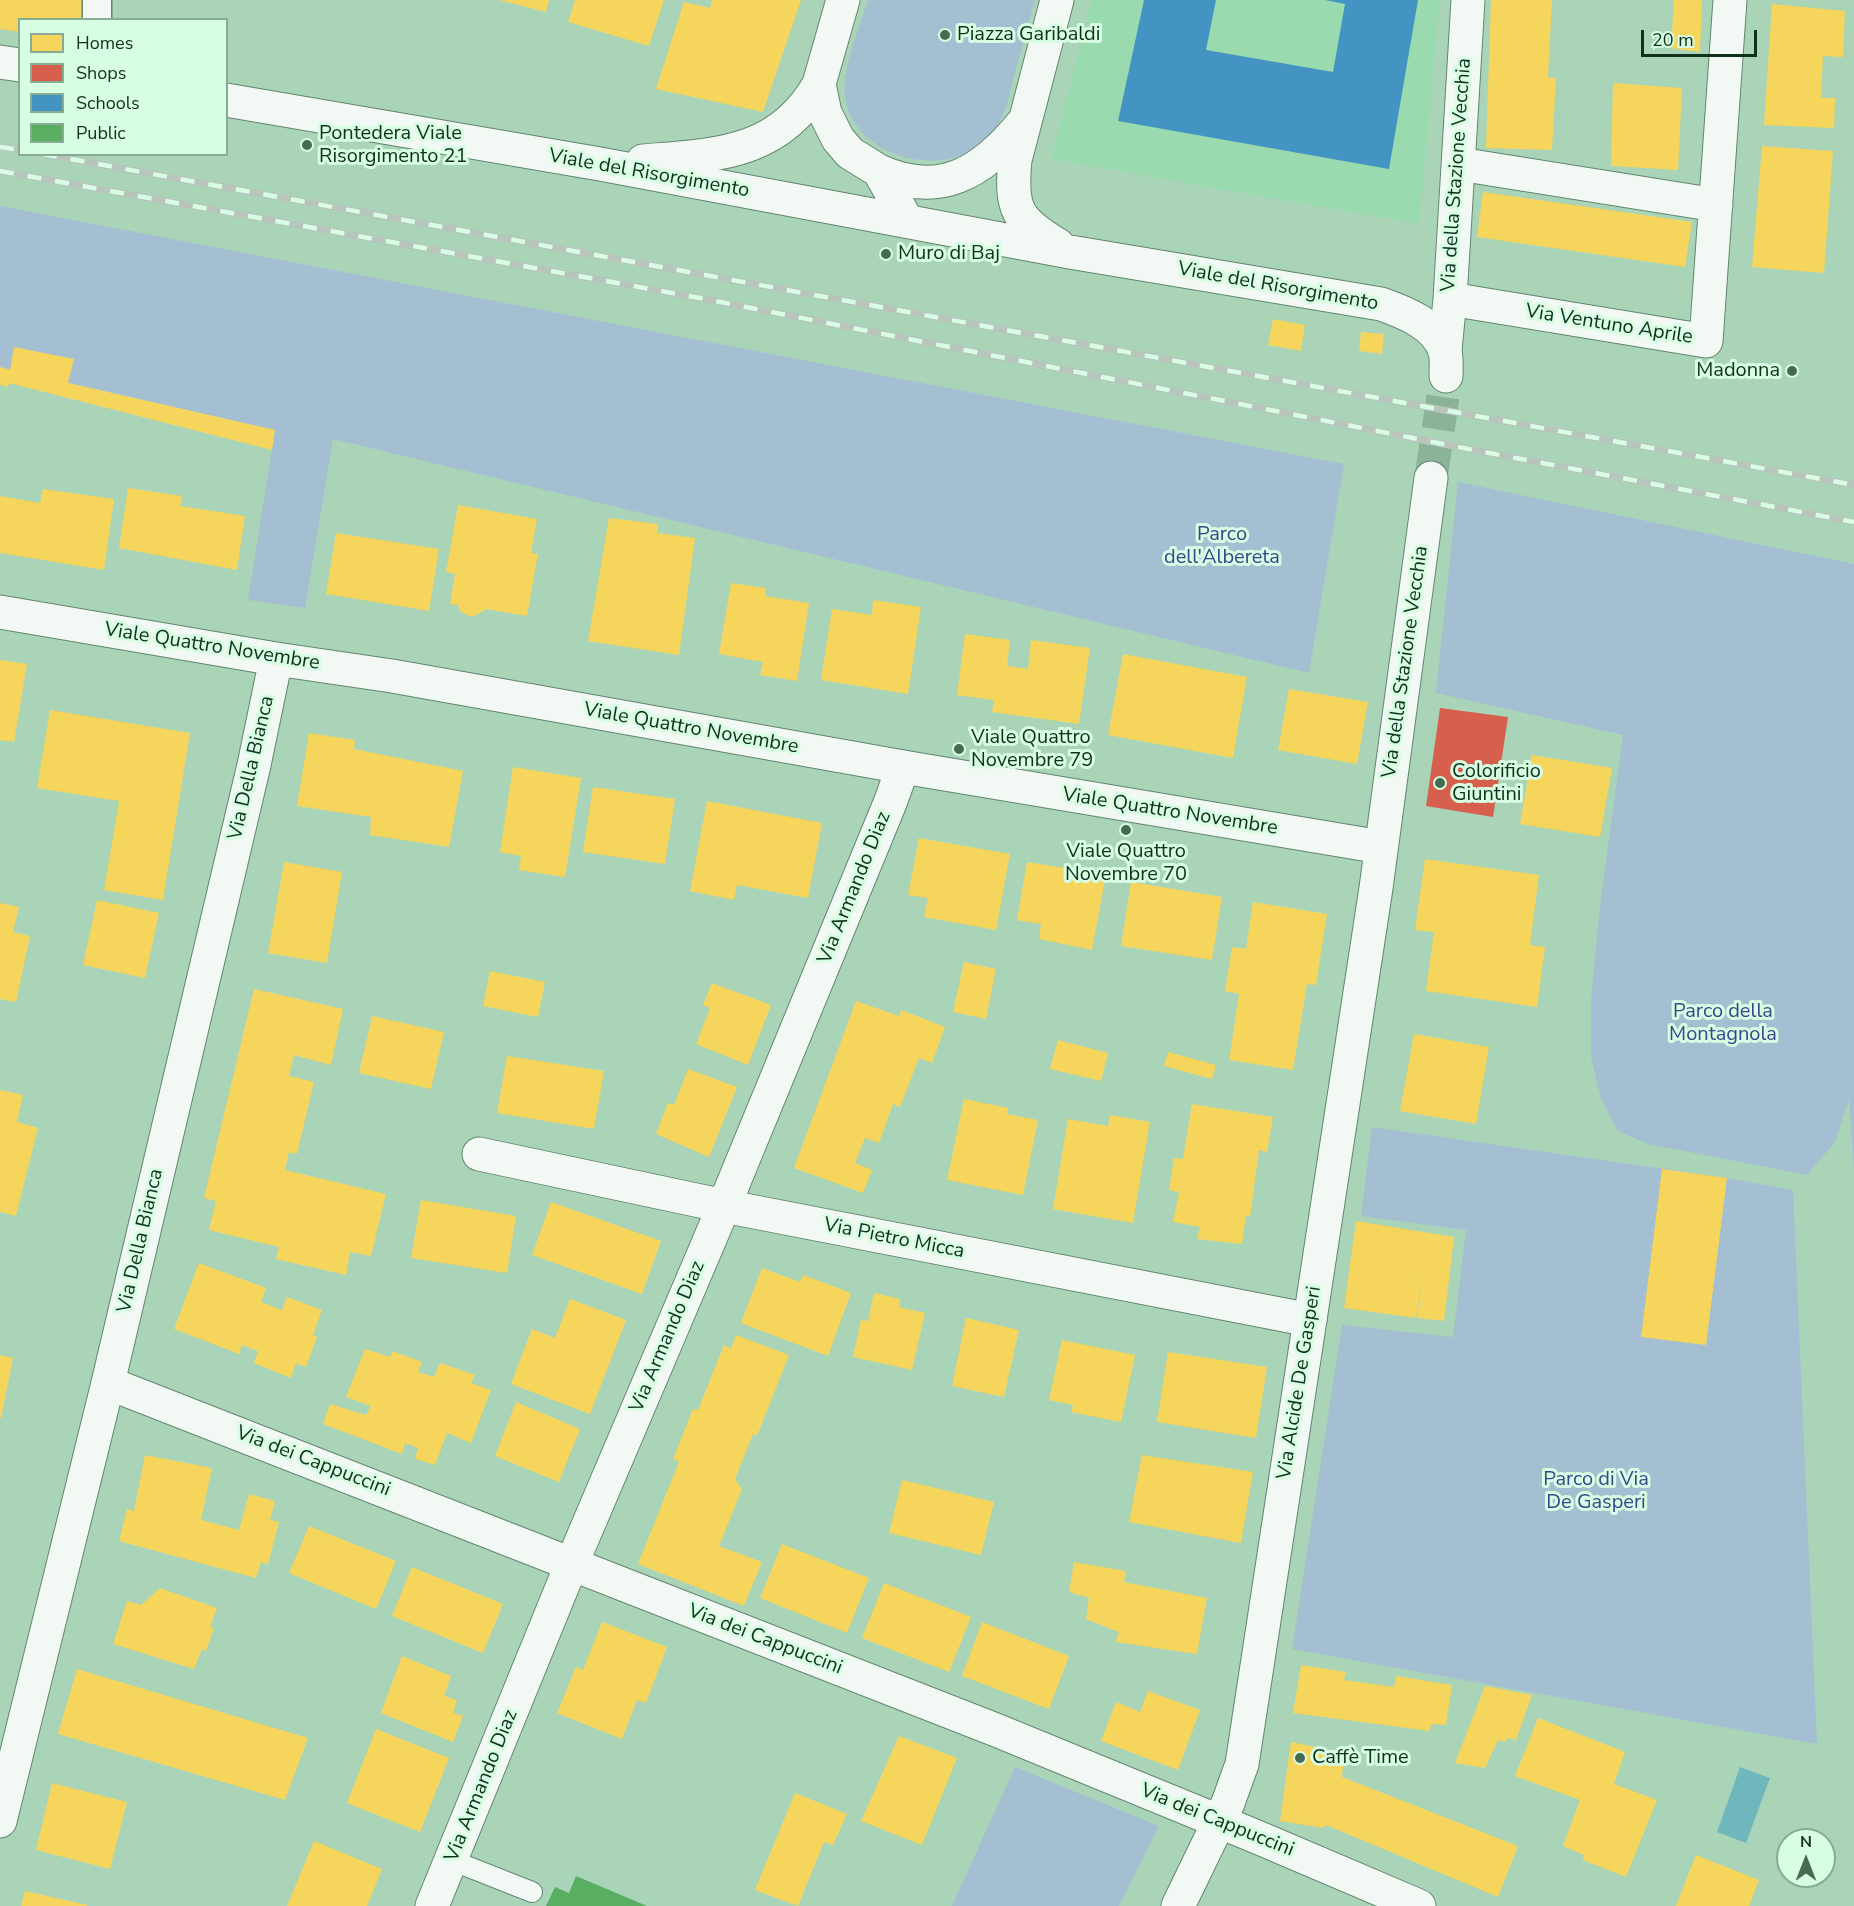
<!DOCTYPE html>
<html>
<head>
<meta charset="utf-8">
<style>
  body { margin:0 }
  #map { position:relative; width:1854px; height:1906px; overflow:hidden; background:#aad4b7; font-family:"Nunito Sans",sans-serif }
  canvas { display:block }
  .legend { position:absolute; left:18px; top:18px; width:210px; height:138px; box-sizing:border-box; background:#d7fde2; border:2px solid #88ab93; margin:0; padding:8px 10px; list-style:none; font-size:18px; color:#11311d }
  .legend li { display:flex; align-items:center; gap:12px; height:30px }
  .legend b { width:30px; border:2px solid #88ab93 }
  .north { position:absolute; left:1776px; top:1828px; width:60px; height:60px; box-sizing:border-box; background:#d7fde2; border:2px solid #88ab93; border-radius:50%; rotate:0deg; font-size:16px; font-weight:700; line-height:24px; text-align:center; color:#11311d }
  .north::after { content:''; display:block; margin:auto; width:21px; height:27px; background:#476a53; clip-path:polygon(50% 0,100% 100%,50% 72%,0 100%) }
  .scale { position:absolute; left:1641px; top:30px; width:116px; height:27px; box-sizing:border-box; border:3px solid #11311d; border-top:0; padding-left:8px; font-size:18px; line-height:21px; white-space:nowrap; color:#11311d; -webkit-text-stroke:4px #d7fde2; paint-order:stroke }
</style>
</head>
<body>
<div id="map">
<canvas width="1854" height="1906"></canvas>
<ul class="legend">
<li><b style="height:16px;background:#f6d55c"></b>Homes</li>
<li><b style="height:16px;background:#d6604d"></b>Shops</li>
<li><b style="height:16px;background:#4393c3"></b>Schools</li>
<li><b style="height:16px;background:#5aae61"></b>Public</li>
</ul>
<div class="north">N</div>
<div class="scale">20 m</div>
</div>
<script>
const ctx = document.querySelector('canvas').getContext('2d');
ctx.lineJoin = 'round';
function paint(path, color) { ctx.fillStyle = color; ctx.fill(path, 'evenodd'); }
function trace(path, color, width, dash) { ctx.strokeStyle = color; ctx.lineWidth = width; ctx.lineCap = dash ? 'butt' : 'round'; ctx.setLineDash(dash || []); ctx.stroke(path); }
function drawText(font, color, halo, rows, align = 'center') {
  ctx.font = font + ' "Nunito Sans",sans-serif'; ctx.lineWidth = 6; ctx.setLineDash([]); ctx.textBaseline = 'middle'; ctx.strokeStyle = halo; ctx.fillStyle = color; for (const [text, x, y, turn = 0] of rows) {
    ctx.save(); ctx.translate(x, y); ctx.rotate((+turn || 0) * Math.PI / 180); ctx.textAlign = isNaN(turn) ? turn : align; if (halo) ctx.strokeText(text, 0, 0); ctx.fillText(text, 0, 0); ctx.restore();
  }
}
paint(new Path2D(`
  M1092,0H1440L1419,224L1051,159Z`), '#99dbaf');
paint(new Path2D(`
  M868,0H1035C1028,27 1020,53 1013,80C1009,94 1007,110 999,123C995,131 987,137 980,142C972,149 962,156 952,158C909,169 853,145 845,98C841,71 860,26 868,0Z
  M0,206L1344,464L1309,673L333,439L305,608L248,600L275,430L0,367Z
  M1458,482L1854,564V1170L1849,1099L1835,1142L1807,1175L1648,1144L1618,1131L1601,1099L1591,1057V1001L1599,914L1623,735L1436,693Z
  M1372,1127L1727,1178L1793,1190L1817,1744L1292,1649L1342,1325L1453,1337L1466,1230L1361,1216Z
  M1015,1767L1159,1826L1119,1906H952Z`), '#a4bfd2');
paint(new Path2D(`
  M1740,1767L1770,1778L1746,1843L1717,1832Z`), '#6eb8bd');
paint(new Path2D(`
  M0,0H88L87,20H20V32L0,29Z
  M499,0H549L546,12Z
  M575,0H664L649,46L568,22Z
  M712,0H801L763,112L656,89L684,2L710,8Z
  M1491,0H1552L1548,77L1556,78L1552,150L1486,148Z
  M1674,0H1702L1700,52L1671,48Z
  M1772,4L1845,11L1843,57L1823,56L1821,98H1835L1834,128L1764,125Z
  M1613,83L1682,88L1678,170L1611,166Z
  M1762,146L1833,151L1824,273L1752,267Z
  M1483,192L1692,222L1685,267L1477,237Z
  M1273,319L1305,325L1301,351L1268,345Z
  M1361,332L1384,334L1382,354L1359,351Z
  M14,347L74,359L68,383L275,430L272,450L9,383L8,387L0,385V367L10,370Z
  M128,488L182,496L180,506L245,516L237,570L119,548Z
  M43,489L114,499L104,570L0,553V496L40,503Z
  M458,505L537,519L531,553L538,554L527,616L486,609L475,616H469L460,611L458,605L450,604L455,574L446,572Z
  M609,518L658,524L657,533L695,538L679,655L588,641Z
  M336,533L439,549L429,611L326,594Z
  M731,583L766,588L765,596L809,603L797,681L760,675L763,662L719,654Z
  M873,600L921,607L908,694L821,680L832,609L872,615Z
  M965,634L1010,640L1007,666L1028,669L1031,640L1090,648L1079,724L992,712L994,700L957,695Z
  M1123,654L1247,677L1233,758L1108,735Z
  M0,660L27,664L14,742L0,740Z
  M1289,689L1368,702L1357,764L1278,750Z
  M50,710L190,733L163,900L104,890L119,801L37,788Z
  M309,733L355,740L354,749L463,771L449,847L370,835L371,817L297,806Z
  M1532,755L1612,768L1600,837L1520,824Z
  M513,767L581,778L565,877L519,870L521,856L500,852Z
  M593,787L675,799L665,864L583,852Z
  M707,801L822,823L808,898L737,885L734,900L690,891Z
  M919,838L1010,854L996,930L924,917L928,898L908,895Z
  M1425,859L1539,875L1530,945L1545,947L1537,1007L1426,991L1434,932L1415,930Z
  M284,862L342,872L327,963L268,953Z
  M1027,862L1106,875L1092,950L1039,939L1041,924L1017,920Z
  M1131,882L1222,897L1212,960L1121,946Z
  M97,900L159,913L145,978L83,965Z
  M1253,902L1327,914L1316,985L1307,984L1293,1070L1229,1060L1239,994L1225,991L1232,947L1246,949Z
  M0,903L19,907L13,932L30,936L16,1002L0,999Z
  M964,962L996,969L986,1019L953,1012Z
  M490,971L545,982L538,1017L483,1006Z
  M712,983L771,1005L748,1065L696,1044L710,1008L703,1005Z
  M254,989L343,1009L331,1065L294,1055L289,1076L314,1082L297,1154L289,1152L285,1170L386,1194L371,1256L350,1252L346,1275L276,1259L279,1247L209,1230L216,1201L204,1198Z
  M856,1001L899,1016L901,1010L945,1027L932,1063L919,1058L900,1107L893,1104L879,1143L865,1138L855,1163L872,1170L863,1193L794,1168Z
  M372,1016L444,1032L431,1089L359,1073Z
  M1414,1034L1489,1047L1476,1124L1400,1111Z
  M1058,1040L1108,1053L1101,1081L1050,1069Z
  M1168,1052L1216,1065L1212,1079L1164,1066Z
  M507,1056L604,1071L594,1129L497,1113Z
  M688,1069L737,1087L709,1157L656,1134L668,1103L674,1105Z
  M0,1090L23,1095L17,1122L38,1128L16,1216L0,1212Z
  M964,1099L1008,1108L1007,1114L1038,1120L1023,1195L947,1180Z
  M1192,1104L1273,1117L1267,1152L1259,1150L1250,1217L1246,1216L1242,1244L1197,1239L1200,1227L1173,1222L1179,1192L1169,1190L1174,1158L1183,1159Z
  M1110,1115L1150,1122L1133,1223L1053,1209L1068,1119L1108,1126Z
  M1662,1169L1727,1178L1706,1345L1641,1337Z
  M421,1200L516,1216L507,1273L411,1258Z
  M551,1202L661,1241L642,1294L532,1255Z
  M1356,1221L1454,1237L1444,1321L1417,1318L1423,1272L1416,1318L1344,1308Z
  M199,1263L266,1288L261,1302L282,1310L287,1297L322,1310L313,1335L317,1337L306,1367L296,1363L291,1378L254,1363L258,1351L242,1345L239,1354L174,1329Z
  M762,1268L800,1282L803,1275L851,1293L828,1356L741,1323Z
  M874,1293L900,1299L899,1307L925,1313L912,1370L853,1357L861,1320L868,1321Z
  M570,1299L626,1320L590,1414L511,1384L532,1329L555,1338Z
  M966,1318L1019,1330L1004,1397L952,1386Z
  M736,1335L789,1355L757,1436L753,1434L735,1479L742,1489L719,1546L762,1562L744,1606L638,1564L679,1462L673,1459L693,1409L698,1410L724,1345L731,1349Z
  M1062,1340L1135,1355L1121,1422L1071,1412L1073,1405L1049,1400Z
  M365,1349L390,1357L392,1351L422,1362L418,1372L434,1377L440,1363L475,1375L471,1383L491,1390L471,1443L447,1433L435,1465L415,1459L418,1448L405,1443L402,1454L323,1424L330,1404L366,1415L371,1406L346,1397Z
  M1168,1352L1267,1367L1256,1438L1157,1422Z
  M0,1355L13,1358L1,1418H0Z
  M516,1402L580,1429L559,1482L495,1456Z
  M145,1455L212,1468L201,1520L239,1530L249,1494L275,1501L270,1520L279,1522L268,1564L261,1562L256,1578L119,1541L127,1509L134,1511Z
  M1142,1455L1253,1472L1241,1543L1129,1522Z
  M902,1480L994,1502L981,1555L889,1533Z
  M309,1526L396,1561L376,1609L289,1573Z
  M782,1544L869,1578L847,1633L760,1598Z
  M1074,1562L1126,1571L1124,1582L1207,1598L1197,1654L1116,1642L1119,1632L1086,1619L1089,1598L1069,1592Z
  M412,1567L503,1604L483,1653L392,1616Z
  M884,1583L971,1617L949,1672L862,1638Z
  M160,1588L217,1608L210,1627L214,1628L206,1651L202,1649L194,1669L113,1644L127,1601L141,1605Z
  M602,1622L667,1647L646,1703L637,1700L622,1739L557,1713L576,1667L583,1670Z
  M982,1622L1069,1656L1049,1709L962,1676Z
  M402,1656L451,1676L444,1696L457,1700L453,1713L463,1716L453,1742L381,1713Z
  M1301,1665L1346,1672L1344,1680L1394,1687L1396,1676L1452,1685L1446,1725L1431,1724L1430,1731L1293,1713Z
  M77,1669L308,1738L285,1800L58,1734Z
  M1485,1686L1532,1695L1516,1740L1507,1738L1505,1742L1498,1740L1485,1768L1455,1763Z
  M1148,1691L1200,1710L1178,1770L1101,1741L1116,1702L1140,1712Z
  M1538,1718L1625,1752L1614,1784L1657,1800L1626,1877L1583,1860L1584,1855L1563,1846L1580,1800L1515,1776Z
  M376,1729L449,1758L420,1832L347,1803Z
  M899,1736L957,1758L922,1845L861,1821Z
  M1291,1742L1344,1753L1342,1777L1518,1846L1498,1897L1326,1825L1323,1828L1280,1821Z
  M52,1783L127,1802L110,1869L36,1850Z
  M795,1793L847,1814L833,1845L824,1842L798,1906L755,1890Z
  M314,1841L382,1869L367,1906H287Z
  M1696,1855L1759,1880L1749,1906H1676Z
  M25,1891L87,1905V1906H21Z`), '#f6d55c');
paint(new Path2D(`
  M1440,708L1508,717L1493,817L1426,806Z`), '#d6604d');
paint(new Path2D(`
  M1144,0H1216L1206,50L1333,72L1345,4L1325,0H1418L1389,169L1118,121Z`), '#4393c3');
paint(new Path2D(`
  M576,1876L647,1906H546L555,1887L569,1893Z`), '#5aae61');
trace(new Path2D(`
  M1431,478L1446,376`), '#8bb398', 33, [33, 16]);
const service = new Path2D(`
  M451,1860L532,1892`);
const pedestrian = new Path2D(`
  M97,20V0`);
const minor = new Path2D(`
  M1459,164L1716,205
  M1450,299L1706,341L1730,0
  M1445,350L1450,299L1468,0
  M479,1154L724,1206L1310,1320
  M108,1383L996,1730L1257,1837L1419,1906
  M432,1906L572,1563L724,1206L890,803L903,767`);
const tertiary = new Path2D(`
  M843,0L819,84L825,113L838,139L850,153L879,171L907,221
  M1057,0L1015,160C1010,209 1017,221 1058,245
  M0,62L20,65
  M226,100L600,164L1070,252L1381,304C1404,312 1438,325 1445,352C1447,359 1446,368 1446,376
  M643,161C715,155 779,155 819,84
  M879,171C940,199 983,172 1022,124
  M0,612L276,659L392,676L903,767L1381,847
  M0,1821L108,1383L254,765L276,659
  M1178,1906L1228,1803L1242,1764L1376,888L1431,478`);
trace(service, '#628670', 22);
trace(pedestrian, '#628670', 31);
trace(minor, '#628670', 35);
trace(tertiary, '#628670', 35);
trace(service, '#f2f9f4', 20);
trace(pedestrian, '#f2f9f4', 28);
trace(minor, '#f2f9f4', 33);
trace(tertiary, '#f2f9f4', 33);
const rail = new Path2D(`
  M0,147L20,150
  M43,154L1854,485
  M0,171L705,299L1479,451L1854,522`);
trace(rail, '#b8c5bc', 7);
trace(rail, '#d7fde2', 4.5, [14]);
for (const [x, y, r, color] of [
  [945,35,6,"#476a53"],
  [307,145,6,"#476a53"],
  [886,254,6,"#476a53"],
  [1792,371,6,"#476a53"],
  [959,749,6,"#476a53"],
  [1440,783,6,"#476a53"],
  [1126,830,6,"#476a53"],
  [1300,1758,6,"#476a53"]
]) { const dot = new Path2D(); dot.arc(x, y, r, 0, 2 * Math.PI); ctx.fillStyle = color; ctx.fill(dot); trace(dot, '#d7fde2', 2); }
drawText('20px', '#11311d', '#d7fde2', [
  ["Piazza Garibaldi",957,35],
  ["Pontedera Viale",319,134],
  ["Risorgimento 21",319,157],
  ["Muro di Baj",898,254],
  ["Madonna",1780,371,"right"],
  ["Viale Quattro",971,738],
  ["Novembre 79",971,761],
  ["Colorificio",1452,772],
  ["Giuntini",1452,795],
  ["Viale Quattro",1126,852,"center"],
  ["Novembre 70",1126,875,"center"],
  ["Caffè Time",1312,1758]
], 'left');
drawText('20px', '#11311d', '#d7fde2', [
  ["Viale del Risorgimento",649,174,10],
  ["Via della Stazione Vecchia",1457,175,-86],
  ["Viale del Risorgimento",1278,287,10],
  ["Via Ventuno Aprile",1609,325,9],
  ["Viale Quattro Novembre",212,647,9],
  ["Via della Stazione Vecchia",1406,662,-82],
  ["Viale Quattro Novembre",691,729,10],
  ["Via Della Bianca",252,768,-77],
  ["Viale Quattro Novembre",1170,812,9],
  ["Via Armando Diaz",855,888,-68],
  ["Via Pietro Micca",894,1239,11],
  ["Via Della Bianca",141,1241,-77],
  ["Via Armando Diaz",668,1337,-67],
  ["Via Alcide De Gasperi",1300,1383,-81],
  ["Via dei Cappuccini",313,1462,21],
  ["Via dei Cappuccini",765,1640,21],
  ["Via Armando Diaz",482,1786,-68],
  ["Via dei Cappuccini",1217,1821,22]
]);
drawText('20px', '#3b458d', '#d7fde2', [
  ["Parco",1222,535],
  ["dell'Albereta",1222,558],
  ["Parco della",1723,1012],
  ["Montagnola",1723,1035],
  ["Parco di Via",1596,1480],
  ["De Gasperi",1596,1503]
]);
</script>
</body>
</html>
